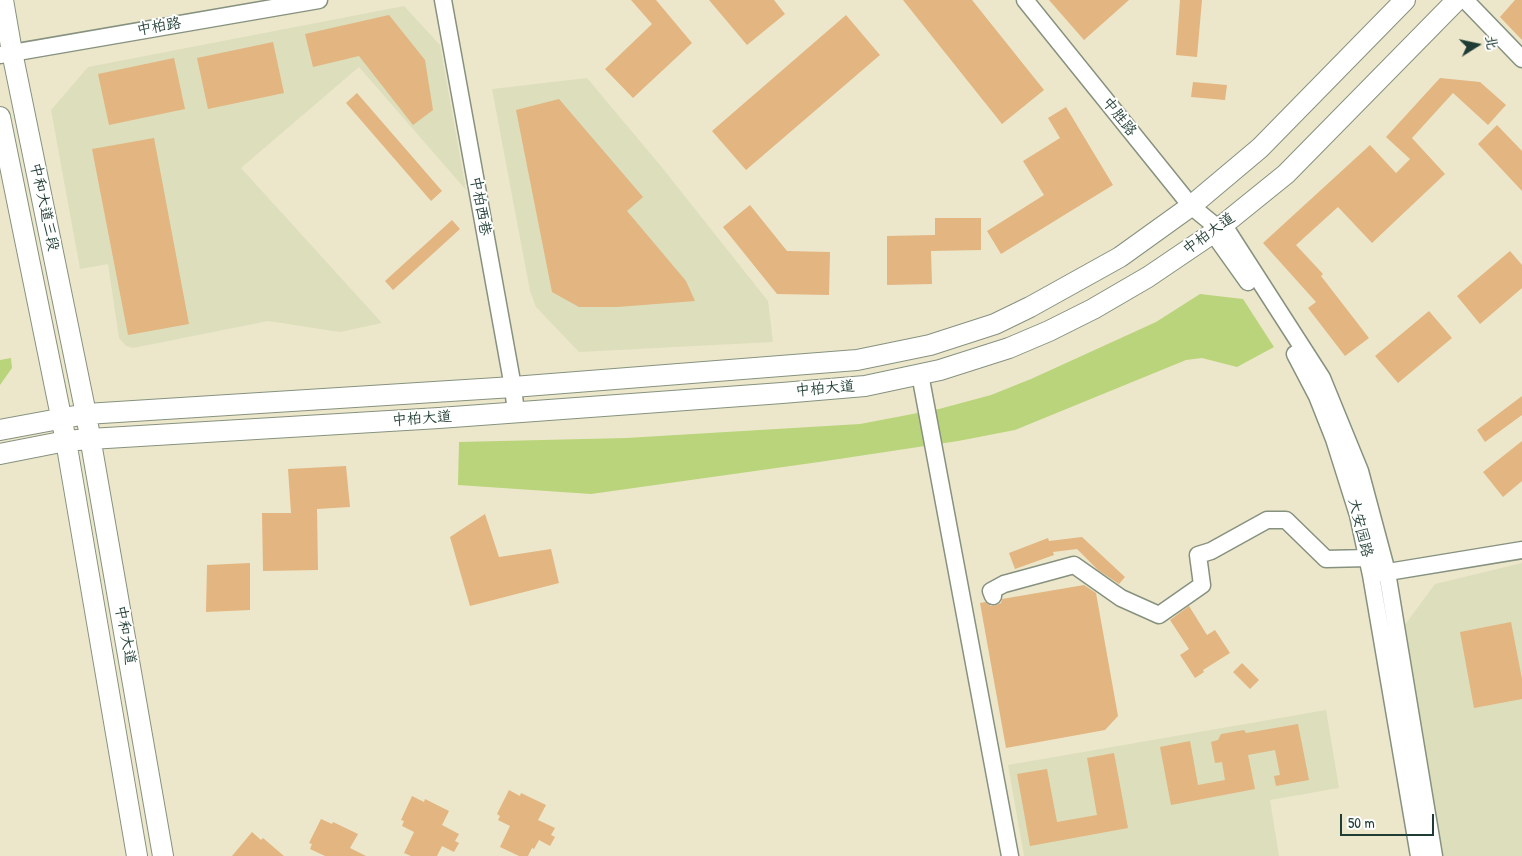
<!DOCTYPE html>
<html>
<head>
<meta charset="utf-8">
<style>
  body { margin:0 }
  #map { position:relative; width:1522px; height:856px; overflow:hidden; background:#ece7ca; font-family:"Patrick Hand","LXGW WenKai TC",sans-serif }
  canvas { display:block }
  .north { position:absolute; left:1452px; top:20px; width:50px; height:50px; -webkit-text-stroke:4px #fff; paint-order:stroke; rotate:80deg; font-size:14px; font-weight:700; line-height:20px; text-align:center; color:#1f3d34 }
  .north::after { content:''; display:block; margin:auto; width:18px; height:22px; background:#1f3d34; clip-path:polygon(50% 0,100% 100%,50% 72%,0 100%) }
  .scale { position:absolute; left:1340px; top:814px; width:94px; height:22px; box-sizing:border-box; border:2px solid #1f3d34; border-top:0; padding-left:6px; font-size:15px; line-height:18px; white-space:nowrap; color:#1f3d34; -webkit-text-stroke:4px #fff; paint-order:stroke }
</style>
</head>
<body>
<div id="map">
<canvas width="1522" height="856"></canvas>
<div class="north">北</div>
<div class="scale">50 m</div>
</div>
<script>
const ctx = document.querySelector('canvas').getContext('2d');
ctx.lineJoin = 'round';
function paint(path, color) { ctx.fillStyle = color; ctx.fill(path, 'evenodd'); }
function trace(path, color, width, dash) { ctx.strokeStyle = color; ctx.lineWidth = width; ctx.lineCap = dash ? 'butt' : 'round'; ctx.setLineDash(dash || []); ctx.stroke(path); }
function drawText(font, color, halo, rows, align = 'center') {
  ctx.font = font + ' "Patrick Hand","LXGW WenKai TC",sans-serif'; ctx.lineWidth = 4; ctx.setLineDash([]); ctx.textBaseline = 'middle'; ctx.strokeStyle = halo; ctx.fillStyle = color; for (const [text, x, y, turn = 0] of rows) {
    ctx.save(); ctx.translate(x, y); ctx.rotate((+turn || 0) * Math.PI / 180); ctx.textAlign = isNaN(turn) ? turn : align; if (halo) ctx.strokeText(text, 0, 0); ctx.fillText(text, 0, 0); ctx.restore();
  }
}
paint(new Path2D(`
  M404,6L440,45L466,190L359,67L241,168L382,323L340,332L268,321L133,348L126,346L119,338L108,264L80,269L51,110L88,67Z
  M587,78L660,165L768,301L773,342L579,352L536,307L530,291L492,89Z
  M1522,563V856H1441L1404,626L1435,584Z
  M1326,710L1339,788L1270,800L1279,856H1024L1008,765Z`), '#dddebc');
paint(new Path2D(`
  M1200,294L1243,299L1274,347L1237,367L1202,358L1186,360L1015,430L958,441L819,462L591,494L458,485L459,442L626,438L860,424L939,409L991,395L1031,379L1156,322Z
  M11,358L12,368L0,385V360Z`), '#b9d47a');
paint(new Path2D(`
  M631,0H656L692,43L633,98L605,69L652,24Z
  M709,0H774L785,14L747,45Z
  M903,0H972L1044,90L1002,124Z
  M1049,0H1129L1084,40Z
  M1180,0H1202L1197,57L1176,55Z
  M1515,0H1522V40L1500,17Z
  M389,15L425,60L433,110L413,125L359,56L313,67L305,34Z
  M846,15L880,55L746,170L712,131Z
  M273,42L284,93L208,109L197,58Z
  M174,58L185,109L109,125L98,74Z
  M1440,78L1480,82L1506,105L1488,125L1453,93L1412,138L1445,174L1372,243L1338,207L1296,245L1323,274L1321,276L1369,338L1345,356L1308,308L1316,302L1263,243L1370,145L1396,173L1410,159L1386,137Z
  M1193,82L1227,85L1225,100L1191,97Z
  M357,93L442,191L431,201L346,103Z
  M559,99L643,197L627,211L686,281L695,301L617,307H579L552,292L516,110Z
  M1066,107L1113,185L1001,254L987,231L1044,195L1023,161L1060,138L1048,118Z
  M1497,125L1522,151V191L1478,144Z
  M154,138L189,324L128,335L92,149Z
  M750,205L787,251L830,252L829,295L777,294L723,227Z
  M935,218H981V250L931,251L932,284L887,285V236L935,235Z
  M452,220L460,229L393,290L385,281Z
  M1510,251L1522,265V288L1480,324L1457,296Z
  M1429,311L1452,338L1398,383L1375,356Z
  M1522,396V415L1485,442L1477,430Z
  M1522,441V481L1503,497L1483,472Z
  M346,466L350,507L317,509L318,570L263,571L262,513H291L288,469Z
  M485,514L499,557L551,549L559,583L470,606L450,537Z
  M1082,537L1125,577L1119,584L1098,570L1077,549L1053,552L1054,555L1015,569L1009,553L1048,538L1049,541Z
  M250,563V610L206,612L207,565Z
  M1084,585L1096,593L1118,716L1105,730L1006,748L980,603L985,602L991,606L996,605L1001,603L1002,599Z
  M1189,606L1207,635L1215,630L1230,653L1203,670L1204,672L1195,678L1180,655L1189,649L1170,620Z
  M1511,622L1522,679V699L1474,708L1460,632Z
  M1242,663L1259,680L1250,689L1233,672Z
  M1298,724L1309,780L1276,786L1274,776L1280,775L1275,750L1248,755L1255,789L1171,805L1160,747L1190,741L1198,785L1225,780L1222,762L1215,763L1211,742L1218,740L1221,734L1244,730L1246,733Z
  M1114,753L1128,828L1030,846L1017,774L1047,769L1057,822L1097,815L1087,758Z
  M509,790L520,796L521,793L546,805L538,820L555,828L551,835L555,837L550,846L539,840L534,849L532,848L528,856H519L500,847L510,826L498,820L500,816L497,814Z
  M412,796L424,802L425,799L449,811L442,825L459,834L455,841L459,843L454,852L442,846L437,856H411L404,853L414,832L402,826L404,821L401,820Z
  M321,819L332,824L333,822L358,834L350,848L366,856H325L310,849L312,844L309,843Z
  M252,832L261,840L263,838L284,856H232Z`), '#e2b581');
const minor = new Path2D(`
  M443,0L513,387L516,413
  M1025,0L1191,206L1218,228
  M1465,0L1522,59
  M0,55L319,0
  M1223,224L1322,378L1360,471L1387,572L1434,856
  M1213,233L1248,282
  M1295,354L1317,396L1334,439L1358,515L1371,575L1419,856
  M920,374L1010,856
  M1376,574L1522,550
  M993,596L991,591L1004,584L1074,565L1121,598L1159,615L1202,585L1198,555L1211,551L1267,520H1286L1326,559L1368,558`);
const major = new Path2D(`
  M3,0L12,52L86,414L163,856
  M0,117L66,441L137,856
  M0,430L86,414L513,387L857,360L930,345L995,324L1030,307L1120,257L1191,206L1260,148L1405,0
  M0,454L66,441L90,439L439,418L782,393L865,386L940,370L1009,348L1049,331L1093,309L1148,277L1213,233L1286,174L1457,0`);
trace(minor, '#86927f', 19);
trace(major, '#86927f', 22);
trace(minor, '#fff', 16);
trace(major, '#fff', 20);
drawText('15px', '#1f3d34', '#fff', [
  ["中柏路",159,27,-10],
  ["中胜路",1119,117,51],
  ["中柏西巷",480,206,80],
  ["中和大道三段",44,207,78],
  ["中柏大道",1209,234,-36],
  ["中柏大道",825,389,-5],
  ["中柏大道",422,419,-4],
  ["大安园路",1360,528,76],
  ["中和大道",125,635,80]
]);
</script>
</body>
</html>
